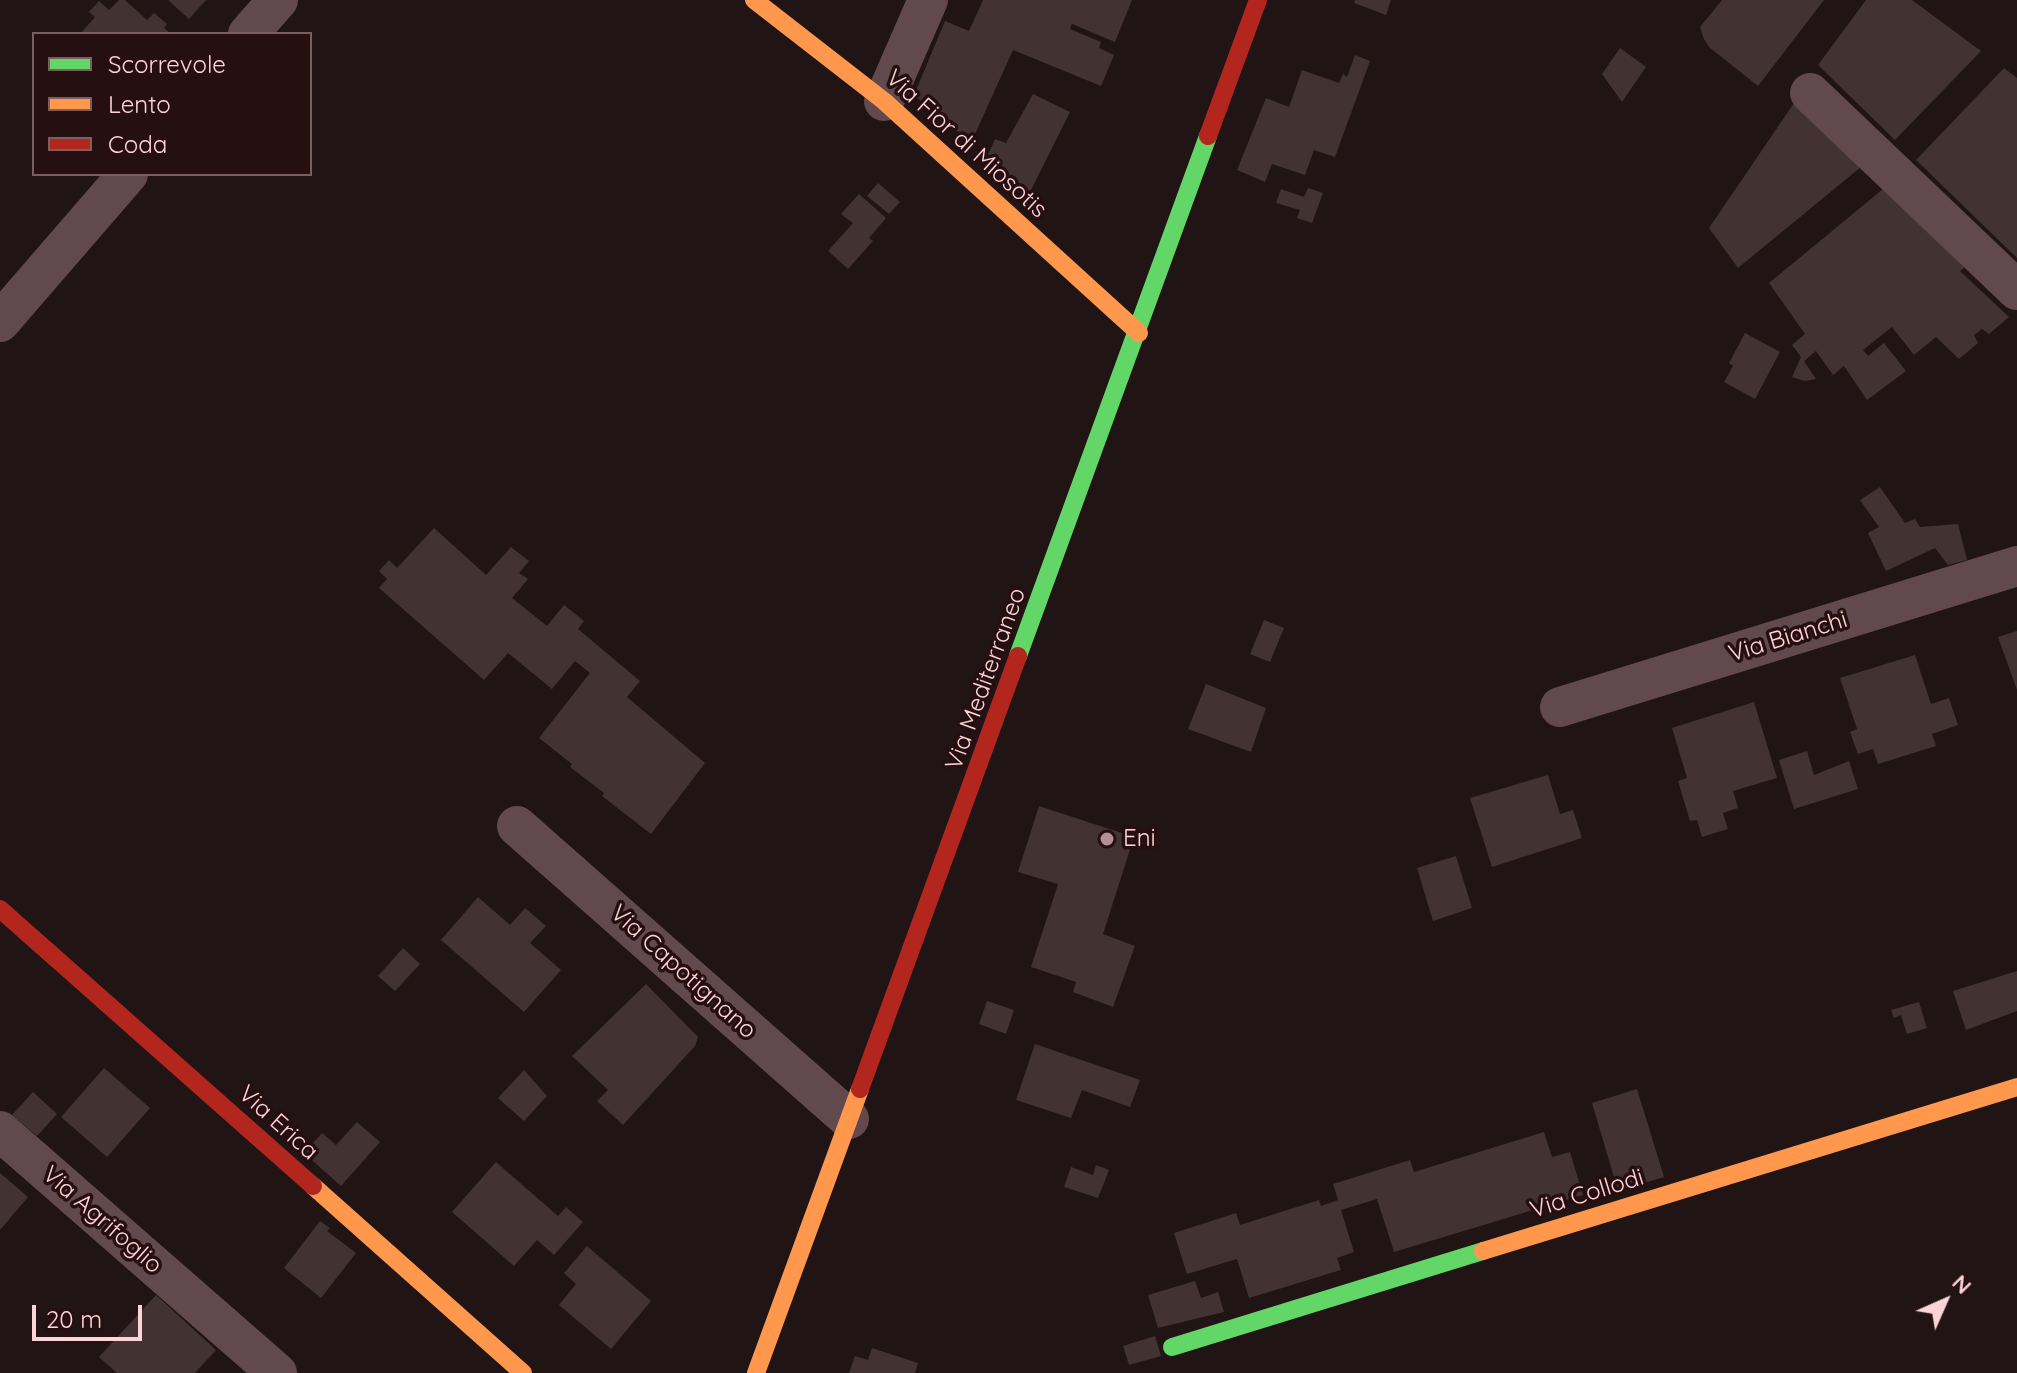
<!DOCTYPE html>
<html>
<head>
<meta charset="utf-8">
<style>
  body { margin:0 }
  #map { position:relative; width:2017px; height:1373px; overflow:hidden; background:#211415; font-family:Quicksand,sans-serif }
  canvas { display:block }
  .legend { position:absolute; left:32px; top:32px; width:280px; height:144px; box-sizing:border-box; background:#260f10; border:2px solid #7d5e60; margin:0; padding:10px 14px; list-style:none; font-size:24px; color:#ffd4d9 }
  .legend li { display:flex; align-items:center; gap:16px; height:40px }
  .legend b { width:40px; border:2px solid #7d5e60 }
  .north { position:absolute; left:1905px; top:1261px; width:80px; height:80px; -webkit-text-stroke:6px #260f10; paint-order:stroke; rotate:45deg; font-size:22px; font-weight:700; line-height:32px; text-align:center; color:#ffd4d9 }
  .north::after { content:''; display:block; margin:auto; width:28px; height:36px; background:#ffd4d9; clip-path:polygon(50% 0,100% 100%,50% 72%,0 100%) }
  .scale { position:absolute; left:32px; top:1305px; width:110px; height:36px; box-sizing:border-box; border:4px solid #ffd4d9; border-top:0; padding-left:10px; font-size:24px; line-height:28px; white-space:nowrap; color:#ffd4d9; -webkit-text-stroke:6px #260f10; paint-order:stroke }
</style>
</head>
<body>
<div id="map">
<canvas width="2017" height="1373"></canvas>
<ul class="legend">
<li><b style="height:10px;background:#63d668"></b>Scorrevole</li>
<li><b style="height:10px;background:#ff974d"></b>Lento</li>
<li><b style="height:10px;background:#b3261e"></b>Coda</li>
</ul>
<div class="north">N</div>
<div class="scale">20 m</div>
</div>
<script>
const ctx = document.querySelector('canvas').getContext('2d');
ctx.lineJoin = 'round';
function paint(path, color) { ctx.fillStyle = color; ctx.fill(path, 'evenodd'); }
function trace(path, color, width, dash) { ctx.strokeStyle = color; ctx.lineWidth = width; ctx.lineCap = dash ? 'butt' : 'round'; ctx.setLineDash(dash || []); ctx.stroke(path); }
function drawText(font, color, halo, rows, align = 'center') {
  ctx.font = font + ' Quicksand,sans-serif'; ctx.lineWidth = 7; ctx.setLineDash([]); ctx.textBaseline = 'middle'; ctx.strokeStyle = halo; ctx.fillStyle = color; for (const [text, x, y, turn = 0] of rows) {
    ctx.save(); ctx.translate(x, y); ctx.rotate((+turn || 0) * Math.PI / 180); ctx.textAlign = isNaN(turn) ? turn : align; if (halo) ctx.strokeText(text, 0, 0); ctx.fillText(text, 0, 0); ctx.restore();
  }
}
paint(new Path2D(`
  M119,0H125L147,20L154,13L167,24L164,28L171,34H80L95,17L89,12L99,1L109,10Z
  M168,0H206L189,19Z
  M983,0H1132L1115,42L1072,24L1070,29L1101,42L1099,48L1114,55L1101,86L1013,50L971,143L914,95L945,21L969,31Z
  M1355,0H1391L1386,15L1354,3Z
  M1722,0H1824L1758,86L1709,47L1704,39L1700,27Z
  M1866,0H1912L1981,51L1895,140L1818,65Z
  M1620,48L1646,67L1622,102L1602,74Z
  M1355,55L1370,61L1335,157L1314,150L1305,175L1272,164L1265,182L1237,170L1266,98L1289,107L1302,70L1339,83L1343,74L1347,77Z
  M2004,68L2017,78V258L1916,160Z
  M1033,94L1070,112L1028,196L986,159L995,139L1006,143Z
  M1794,103L1861,167L1738,268L1709,228Z
  M878,183L900,202L889,214L867,196Z
  M1308,188L1323,193L1312,223L1297,218L1300,210L1276,203L1281,189L1304,197Z
  M1883,189L1965,267L1960,271L2009,317L1989,334L1982,329L1974,335L1978,343L1959,359L1936,337L1914,355L1892,327L1863,350L1868,356L1884,343L1906,371L1867,400L1844,366L1833,375L1816,351L1804,361L1816,379L1805,381L1792,377L1801,357L1792,345L1805,334L1769,283Z
  M859,194L886,218L869,238L873,241L848,269L828,251L853,223L841,214Z
  M1745,333L1780,352L1755,399L1724,382L1733,366L1729,363Z
  M1880,487L1905,523L1915,519L1920,527L1958,524L1967,560L1948,565L1935,548L1886,571L1868,533L1879,527L1860,500Z
  M434,528L486,575L511,547L529,561L519,573L528,579L512,598L547,626L564,605L584,621L578,629L640,681L627,697L705,763L651,834L602,796L604,793L570,767L572,764L539,738L590,673L575,661L552,689L508,653L484,680L379,588L387,579L379,571L389,560L397,568Z
  M1264,620L1284,628L1270,662L1250,654Z
  M2017,631V690L1998,637Z
  M1915,655L1931,704L1949,698L1958,725L1932,734L1936,746L1878,764L1873,749L1858,754L1850,732L1857,729L1840,678Z
  M1206,684L1266,708L1251,752L1188,729Z
  M1754,702L1777,778L1733,791L1738,808L1723,813L1728,829L1702,837L1697,820L1690,821L1678,781L1687,778L1672,728Z
  M1807,751L1814,775L1849,761L1858,789L1794,809L1779,760Z
  M1548,775L1560,814L1573,810L1582,838L1492,867L1470,798Z
  M1039,806L1134,837L1103,934L1135,946L1113,1007L1073,992L1076,982L1031,967L1058,884L1018,872Z
  M1456,856L1472,908L1433,921L1417,868Z
  M478,897L510,925L525,908L546,926L530,943L561,970L524,1012L441,940Z
  M403,948L420,964L395,991L378,976Z
  M2017,971V1011L1966,1030L1953,991Z
  M646,984L698,1037L695,1046L623,1125L597,1101L608,1090L572,1056Z
  M987,1001L1014,1010L1006,1034L979,1024Z
  M1919,1002L1927,1028L1907,1034L1901,1015L1894,1018L1891,1010Z
  M1035,1044L1140,1080L1130,1107L1082,1090L1071,1118L1016,1100Z
  M104,1068L150,1108L107,1157L61,1117Z
  M524,1070L547,1096L524,1121L498,1098Z
  M1637,1089L1664,1177L1618,1191L1592,1103Z
  M33,1092L57,1114L37,1136L12,1115Z
  M357,1122L380,1142L341,1186L304,1153L322,1133L336,1145Z
  M1544,1132L1552,1157L1570,1152L1583,1195L1394,1252L1377,1199L1341,1210L1354,1252L1337,1258L1341,1270L1249,1298L1237,1259L1187,1274L1174,1233L1236,1213L1240,1225L1319,1200L1321,1206L1338,1200L1333,1184L1410,1160L1414,1172Z
  M496,1162L558,1216L566,1207L583,1222L554,1255L537,1240L514,1266L452,1212Z
  M1096,1165L1109,1170L1098,1198L1064,1187L1071,1167L1093,1175Z
  M0,1173L28,1197L0,1230Z
  M320,1221L330,1228L327,1231L356,1253L321,1298L284,1268Z
  M587,1246L651,1301L611,1349L559,1305L576,1284L564,1273Z
  M1195,1281L1201,1298L1218,1292L1224,1312L1158,1328L1148,1295Z
  M156,1295L216,1350L195,1373H117L99,1357Z
  M1155,1336L1161,1356L1129,1365L1123,1346Z
  M872,1348L918,1363L915,1373H849L855,1356L868,1360Z`), '#433232');
trace(new Path2D(`
  M248,34L278,0
  M1810,93L2017,290
  M884,101L928,0
  M0,322L128,174
  M1560,707L2017,566
  M517,826L849,1119
  M0,1131L277,1373`), '#62494d', 40);
trace(new Path2D(`
  M1018,656L1208,136
  M1172,1347L1483,1251`), '#63d668', 18);
trace(new Path2D(`
  M754,0L884,101L1139,333
  M313,1186L523,1373
  M1483,1251L2017,1087
  M756,1373L860,1089`), '#ff974d', 18);
trace(new Path2D(`
  M1208,136L1258,0
  M0,909L313,1186
  M860,1089L1018,656`), '#b3261e', 18);
for (const [x, y, r, color] of [
  [1107,839,8,"#b19194"]
]) { const dot = new Path2D(); dot.arc(x, y, r, 0, 2 * Math.PI); ctx.fillStyle = color; ctx.fill(dot); trace(dot, '#260f10', 3); }
drawText('24px', '#ffd4d9', '#260f10', [
  ["Via Fior di Miosotis",966,144,42],
  ["Via Bianchi",1788,637,-17],
  ["Via Mediterraneo",986,679,-70],
  ["Via Capotignano",683,972,42],
  ["Via Erica",278,1123,42],
  ["Via Collodi",1587,1194,-17],
  ["Via Agrifoglio",102,1220,41]
]);
drawText('24px', '#ffd4d9', '#260f10', [
  ["Eni",1123,839]
], 'left');
</script>
</body>
</html>
